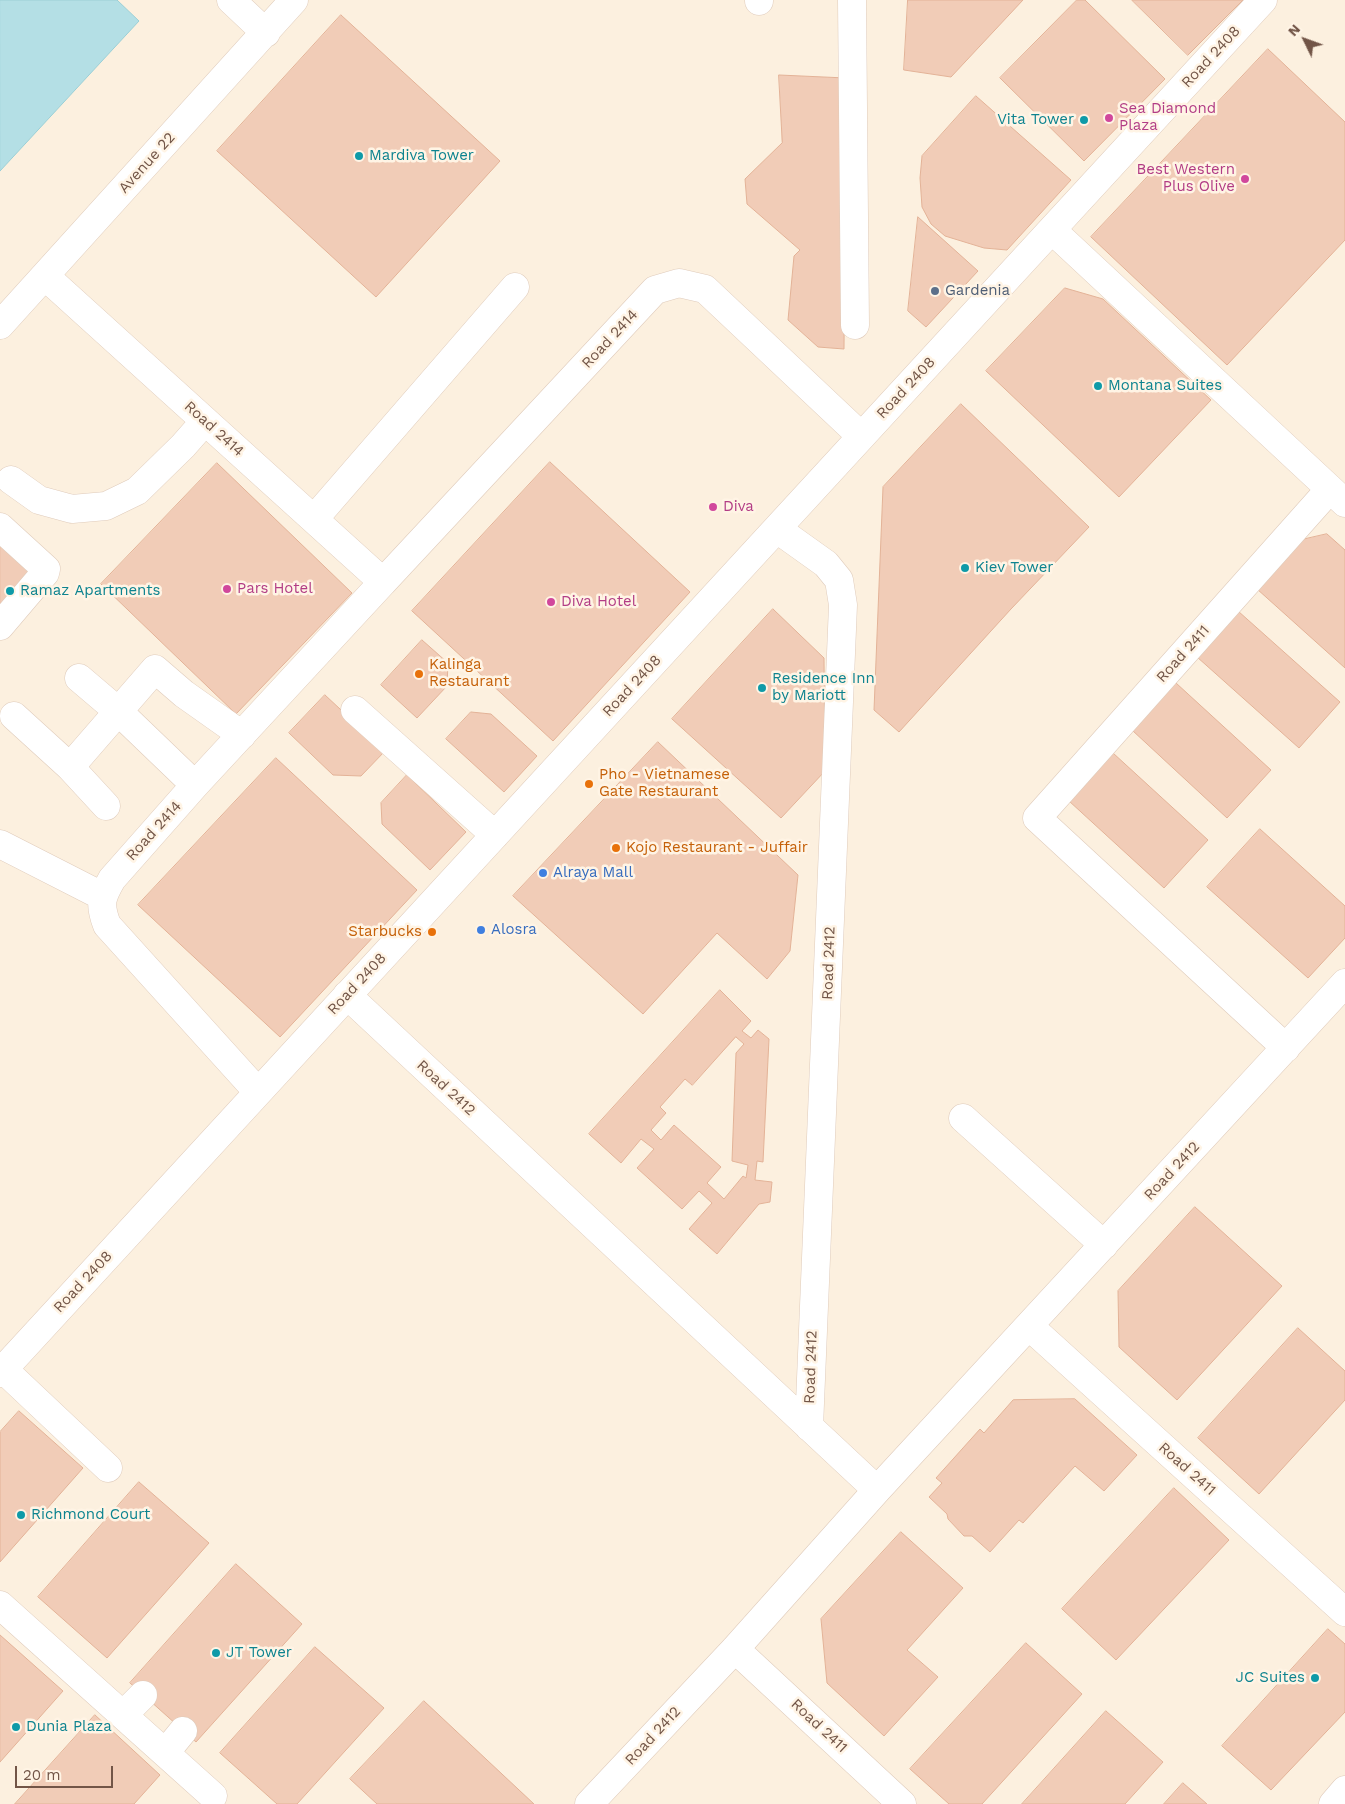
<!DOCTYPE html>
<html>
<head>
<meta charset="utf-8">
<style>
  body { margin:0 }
  #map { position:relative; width:1345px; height:1804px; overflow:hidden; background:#fcf0df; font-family:"Work Sans",sans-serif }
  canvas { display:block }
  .north { position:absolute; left:1280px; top:15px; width:50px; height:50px; -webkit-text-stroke:4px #fff4e5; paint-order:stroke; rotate:312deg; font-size:14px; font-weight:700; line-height:20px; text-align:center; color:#725547 }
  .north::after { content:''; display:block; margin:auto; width:18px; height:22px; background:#725547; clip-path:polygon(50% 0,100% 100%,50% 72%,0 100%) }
  .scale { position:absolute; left:15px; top:1766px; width:98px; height:22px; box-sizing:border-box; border:2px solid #725547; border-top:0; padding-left:6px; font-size:15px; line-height:18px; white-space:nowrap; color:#725547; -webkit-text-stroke:4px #fff4e5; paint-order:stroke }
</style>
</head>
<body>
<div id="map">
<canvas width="1345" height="1804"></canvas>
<div class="north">N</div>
<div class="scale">20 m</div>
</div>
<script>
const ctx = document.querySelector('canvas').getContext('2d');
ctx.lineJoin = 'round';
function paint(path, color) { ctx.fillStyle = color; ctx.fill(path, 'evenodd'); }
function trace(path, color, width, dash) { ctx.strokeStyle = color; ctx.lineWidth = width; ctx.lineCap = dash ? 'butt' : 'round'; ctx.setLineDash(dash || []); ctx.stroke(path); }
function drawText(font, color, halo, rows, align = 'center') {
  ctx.font = font + ' "Work Sans",sans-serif'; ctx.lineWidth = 5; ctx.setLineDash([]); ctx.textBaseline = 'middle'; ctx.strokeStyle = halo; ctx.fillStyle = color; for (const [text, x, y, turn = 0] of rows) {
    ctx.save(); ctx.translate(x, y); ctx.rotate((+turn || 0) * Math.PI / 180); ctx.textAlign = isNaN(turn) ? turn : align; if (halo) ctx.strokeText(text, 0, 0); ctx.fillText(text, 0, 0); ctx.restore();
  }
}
const water = new Path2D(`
  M0,0H117L139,21L0,171Z`);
paint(water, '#b4dfe5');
trace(water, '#9bcfd6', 1);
const building = new Path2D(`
  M908,0H1023L951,77L904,70Z
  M1077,0H1085L1165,79L1084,161L1000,78Z
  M1132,0H1243L1188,55Z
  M341,15L500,161L376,297L217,151Z
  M1268,49L1345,122V240L1227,365L1091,237Z
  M779,75L846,78L844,349L818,347L788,320L794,256L800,250L747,204L745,179L782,143Z
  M976,96L1071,180L1007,250L984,248L945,236L931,224L922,207L920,178L922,156Z
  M918,217L978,271L926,327L908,311Z
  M1065,288L1103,299L1211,400L1119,497L986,371Z
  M961,404L1089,527L1011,609L899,732L874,710L883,487Z
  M550,462L690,592L553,741L412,611Z
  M217,463L352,593L236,714L101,584Z
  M0,530L42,569L0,614Z
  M1327,534L1345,550V668L1257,589L1292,542Z
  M773,609L824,658L825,771L781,818L672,719Z
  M1238,611L1340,702L1299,748L1197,657Z
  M422,640L448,663L447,686L417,718L381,685Z
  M1176,683L1271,770L1227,818L1133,731Z
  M325,695L385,751L361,776L333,775L289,733Z
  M471,712L491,714L537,756L504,792L446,739Z
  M658,742L798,875L790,951L767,979L717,933L643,1014L513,896Z
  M1113,753L1208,840L1164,888L1069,801Z
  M276,758L417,890L280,1037L138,905Z
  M407,775L466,832L430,870L382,824L381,803Z
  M1260,829L1345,906V938L1308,978L1207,887Z
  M720,990L751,1021L742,1031L751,1038L758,1030L769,1039L763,1162L757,1161L755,1180L772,1182L770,1202L759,1204L717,1254L689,1229L712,1203L699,1191L682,1209L637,1168L654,1149L641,1139L621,1163L589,1134ZM736,1037L744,1044L736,1053L732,1161L748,1165L746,1178L743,1176L724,1199L707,1183L721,1167L674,1125L661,1140L651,1130L666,1113L660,1107L685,1079L692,1085Z
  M1195,1207L1282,1286L1177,1400L1119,1347L1118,1291Z
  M1298,1328L1345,1371V1400L1259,1494L1198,1438Z
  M1075,1399L1137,1455L1104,1491L1075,1466L1023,1523L1019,1520L990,1552L972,1536H964L948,1519L947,1514L929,1497L942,1483L936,1478L980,1429L984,1433L1013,1400Z
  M19,1411L83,1468L0,1562V1432Z
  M139,1482L209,1543L107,1658L38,1597Z
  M1174,1488L1229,1540L1116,1660L1062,1609Z
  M901,1532L963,1588L907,1650L938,1677L884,1736L827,1683L821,1619Z
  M236,1564L302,1624L196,1742L130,1683Z
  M1328,1629L1345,1644V1712L1271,1790L1222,1746Z
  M0,1635L63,1691L0,1762Z
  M1026,1643L1082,1694L982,1804H949L910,1769Z
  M315,1647L384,1708L297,1804H277L220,1753Z
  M424,1701L534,1804H377L350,1779Z
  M1106,1711L1163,1762L1125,1804H1022Z
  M95,1715L160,1775L134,1804H15Z
  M1183,1783L1207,1804H1164Z`);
paint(building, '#f1ccb7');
trace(building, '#e3b297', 1);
const minor = new Path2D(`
  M231,0L266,33
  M759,0V1
  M852,0L855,325
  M1052,230L1345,503
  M45,276L383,582L655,290L679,283L705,289L861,436
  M0,325L294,0
  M11,480L39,500L72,509L106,506L137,491L183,446L205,421
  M314,519L515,287
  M0,527L46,569L45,573L0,626
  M777,529L826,564L839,580L843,605L809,1427
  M79,678L119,712L195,785
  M355,710L495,835
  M14,716L70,767L106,806
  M70,767L155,669L184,694L242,735
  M0,844L102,896
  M347,995L877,1490
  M1286,1048L1037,818L1330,489
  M258,1092L107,925C99,904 101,898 112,879L195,785L383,582
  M963,1118L1104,1245
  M1029,1326L1345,1612
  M3,1369L108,1468
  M0,1373L1263,0
  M0,1605L213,1796
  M735,1649L902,1804
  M123,1715L143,1695
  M165,1753L183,1731
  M589,1804L735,1649L877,1490L1345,983
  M1333,1804L1345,1790`);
trace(minor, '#dfcbbb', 29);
trace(minor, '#fff', 28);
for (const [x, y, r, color] of [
  [1109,118,5,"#d1479c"],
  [1084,120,5,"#0f9aa8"],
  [359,156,5,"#0f9aa8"],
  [1245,179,5,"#d1479c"],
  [935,291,5,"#5c6f8a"],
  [1098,386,5,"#0f9aa8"],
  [713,507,5,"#d1479c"],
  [965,568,5,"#0f9aa8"],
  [227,589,5,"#d1479c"],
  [10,591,5,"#0f9aa8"],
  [551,602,5,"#d1479c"],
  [419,674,5,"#e8710a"],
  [762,688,5,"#0f9aa8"],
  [589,784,5,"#e8710a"],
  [616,848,5,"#e8710a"],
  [543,873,5,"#3f7fe0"],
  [481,930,5,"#3f7fe0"],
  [432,932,5,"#e8710a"],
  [21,1515,5,"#0f9aa8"],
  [216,1653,5,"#0f9aa8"],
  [1315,1678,5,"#0f9aa8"],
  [16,1727,5,"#0f9aa8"]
]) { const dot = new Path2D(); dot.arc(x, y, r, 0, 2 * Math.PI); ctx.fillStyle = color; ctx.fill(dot); trace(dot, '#fff4e5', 2); }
drawText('15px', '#725547', '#fff4e5', [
  ["Road 2408",1211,57,-47],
  ["Avenue 22",147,163,-48],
  ["Road 2414",610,339,-47],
  ["Road 2408",906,388,-47],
  ["Road 2414",214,429,42],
  ["Road 2411",1183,654,-48],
  ["Road 2408",632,686,-47],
  ["Road 2414",154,831,-48],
  ["Road 2412",829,963,-88],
  ["Road 2408",357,984,-47],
  ["Road 2412",446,1088,43],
  ["Road 2412",1172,1171,-47],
  ["Road 2408",83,1282,-47],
  ["Road 2412",811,1367,-88],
  ["Road 2411",1187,1469,42],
  ["Road 2411",819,1726,43],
  ["Road 2412",653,1736,-47]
]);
drawText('15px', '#b23c85', '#fff4e5', [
  ["Sea Diamond",1119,109],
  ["Plaza",1119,126],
  ["Best Western",1235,170,"right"],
  ["Plus Olive",1235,187,"right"],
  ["Diva",723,507],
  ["Pars Hotel",237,589],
  ["Diva Hotel",561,602]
], 'left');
drawText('15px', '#0d838f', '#fff4e5', [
  ["Vita Tower",1074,120,"right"],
  ["Mardiva Tower",369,156],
  ["Montana Suites",1108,386],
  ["Kiev Tower",975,568],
  ["Ramaz Apartments",20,591],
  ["Residence Inn",772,679],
  ["by Mariott",772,696],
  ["Richmond Court",31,1515],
  ["JT Tower",226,1653],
  ["JC Suites",1305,1678,"right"],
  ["Dunia Plaza",26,1727]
], 'left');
drawText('15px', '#4e5e75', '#fff4e5', [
  ["Gardenia",945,291]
], 'left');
drawText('15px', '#c56008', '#fff4e5', [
  ["Kalinga",429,665],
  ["Restaurant",429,682],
  ["Pho - Vietnamese",599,775],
  ["Gate Restaurant",599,792],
  ["Kojo Restaurant - Juffair",626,848],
  ["Starbucks",422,932,"right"]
], 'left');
drawText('15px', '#366cbe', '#fff4e5', [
  ["Alraya Mall",553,873],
  ["Alosra",491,930]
], 'left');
</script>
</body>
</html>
